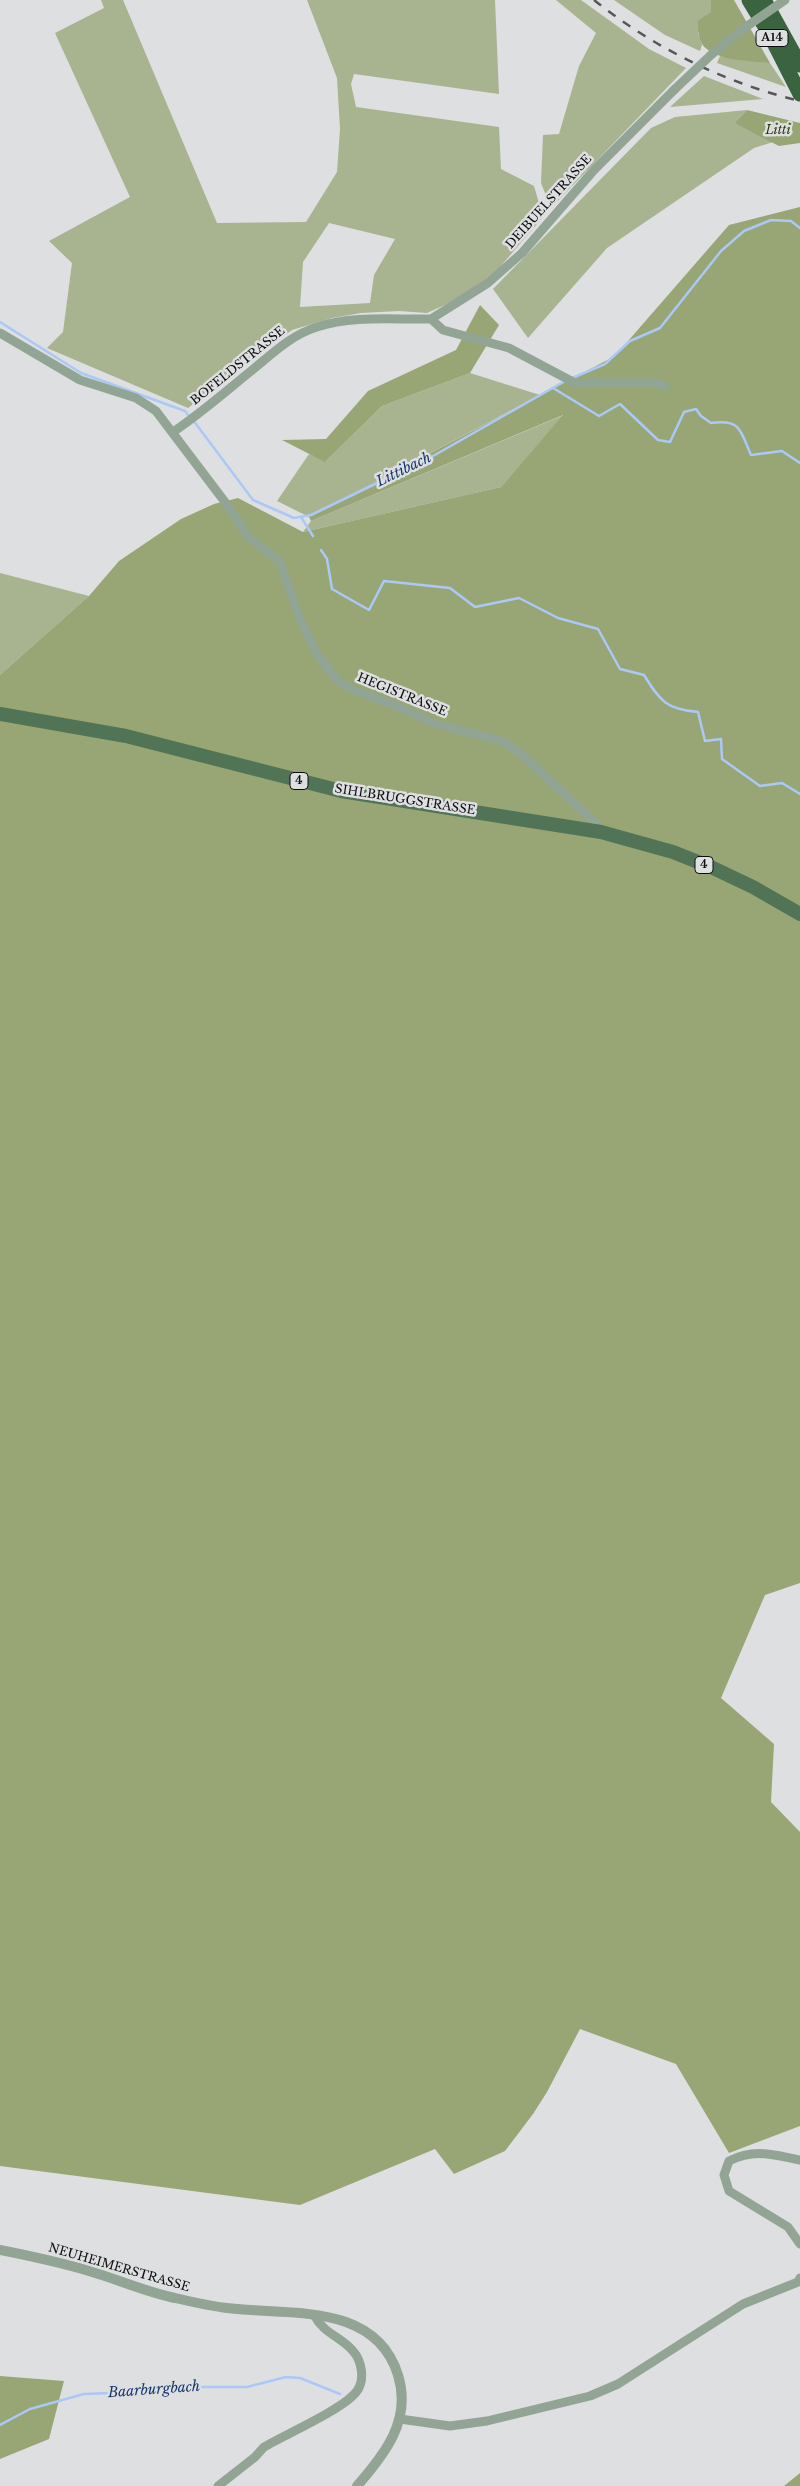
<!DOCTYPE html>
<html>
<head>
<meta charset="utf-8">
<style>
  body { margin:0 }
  canvas { display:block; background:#dddfe1 }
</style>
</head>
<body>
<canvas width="800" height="2486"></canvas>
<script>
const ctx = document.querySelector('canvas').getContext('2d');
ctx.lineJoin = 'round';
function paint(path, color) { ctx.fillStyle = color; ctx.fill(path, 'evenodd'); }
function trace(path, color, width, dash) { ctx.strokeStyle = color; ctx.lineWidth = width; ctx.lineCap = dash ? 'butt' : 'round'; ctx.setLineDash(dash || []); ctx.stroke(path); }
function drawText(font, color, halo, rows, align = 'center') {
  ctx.font = font + ' "Libre Baskerville",serif'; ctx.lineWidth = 5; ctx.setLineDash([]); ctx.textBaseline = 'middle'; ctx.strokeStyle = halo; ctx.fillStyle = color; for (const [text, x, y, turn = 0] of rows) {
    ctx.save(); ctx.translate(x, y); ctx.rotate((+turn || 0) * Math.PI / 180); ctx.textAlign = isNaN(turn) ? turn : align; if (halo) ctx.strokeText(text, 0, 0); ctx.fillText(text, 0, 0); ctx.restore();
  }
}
paint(new Path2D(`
  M101,0H123L217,223L306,222L337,172L340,129L337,78L307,0H495L499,94L354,74L351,84L356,107L499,127L501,169L534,186L543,217L488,281L447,304L427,313L399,311L361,313L332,318L292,330L188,408L47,348L63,332L72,263L49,241L130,197L55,33L104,8ZM329,223L395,239L374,275L370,303L300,307L303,262Z
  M556,0H581L649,49L686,68L551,208L541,183L543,135L559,134L579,66L596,33Z
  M614,0H711V12L698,33L702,45L700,51L665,35Z
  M720,56L770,63L786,87L717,63Z
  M704,76L763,99L670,107Z
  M747,110L734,123L773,142L754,148L607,248L528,338L493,289L651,128L675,117Z
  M470,373L540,395L309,517L277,501L309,454L326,461L382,406Z
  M564,415L501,487L303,532L311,521Z
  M0,573L89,596L0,675Z`), '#a8b390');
paint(new Path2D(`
  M711,0H734L770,63C752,61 713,61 702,44C698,37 698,28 698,21L711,12Z
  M747,110L800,123V143L779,146L734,123Z
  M800,207V1583L765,1595L721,1698L774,1744L771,1802L800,1832V2126L729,2153L676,2064L580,2029L547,2092L533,2114L505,2151L454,2174L435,2149L300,2205L0,2166V675L89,596L119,561L181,519L214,504L238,498L303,532L501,487L563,415L311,521L309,517L615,356L729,225Z
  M480,305L499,325L470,373L382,406L325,462L282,440L326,439L368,391L456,350Z
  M0,2376L64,2381L49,2439L0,2459Z
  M800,2473V2486H784Z`), '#97a674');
trace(new Path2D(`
  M0,322L81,373L185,411L189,416
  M570,379L605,364L630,341L660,328L721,251L744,231L771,220L791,221L800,228
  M553,388L599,416L620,404L658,440L670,442L684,412L696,409L701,416L711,423C741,419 740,430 751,455L782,451L800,463
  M193,420L253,500L294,518L311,515L433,456L565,381
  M301,517L313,536
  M321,550L327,559L332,589L369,610L384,581L450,588L475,607L519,598L558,618L598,629L620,669L644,675C660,701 666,709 698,712L705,741L721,739L722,759L760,786L782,783L800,794
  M0,2425L30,2409L84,2394L139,2392L165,2387H247L286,2377L300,2378L340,2394`), '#abc8f6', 2.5);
trace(new Path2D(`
  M712,54L740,31
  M431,319L488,283L522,253L594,170L675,89
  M431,319L443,330L509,348L575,383H655L665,386
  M0,333L80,380L136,398L156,411L228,506L248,537L280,562L299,617L317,654L338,681L353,690L392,704L436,724L502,741L521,754L596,823L601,832
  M173,432C200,414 225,392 251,371C272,354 291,335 317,327C354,315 394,320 431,319
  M800,2160C773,2155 755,2148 729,2161L724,2175L729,2191L788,2227L800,2244
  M400,2419L450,2426L487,2421L590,2396L618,2384L743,2304L798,2282L800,2278
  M218,2486L255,2457L264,2447C286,2434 344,2409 357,2391C365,2380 362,2361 353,2351C340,2336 324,2334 314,2315`), '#92a594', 9);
trace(new Path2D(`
  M0,2250C30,2256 59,2262 89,2271C117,2279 146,2292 175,2298C192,2302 210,2306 227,2308C287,2316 375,2301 398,2375C412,2420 385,2454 357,2486`), '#92a594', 10);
trace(new Path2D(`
  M0,714L126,736L341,791L601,832L673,852L713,868L753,887L800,914`), '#527456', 14);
trace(new Path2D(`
  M749,0L769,33L800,94
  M764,0L800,65`), '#3a6340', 15);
trace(new Path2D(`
  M594,0C654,48 725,83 800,101`), '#565858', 2.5, [9, 9]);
trace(new Path2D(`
  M740,31L785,0
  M675,89L712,54`), '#92a594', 9);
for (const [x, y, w] of [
  [772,38,32],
  [299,781,18],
  [704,865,18]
]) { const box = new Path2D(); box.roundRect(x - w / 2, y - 8.5, w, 17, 4); ctx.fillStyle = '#dddfe1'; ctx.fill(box); trace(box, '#0c0d0d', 1); }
drawText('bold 11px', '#0c0d0d', null, [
  ["A14",772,38],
  ["4",299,781],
  ["4",704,865]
]);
drawText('italic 12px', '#273108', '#dddfe1', [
  ["Litti",778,131]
]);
drawText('12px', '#0c0d0d', '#dddfe1', [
  ["DEIBUELSTRASSE",549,202,-48],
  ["BOFELDSTRASSE",238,366,-39],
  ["HEGISTRASSE",402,695,22],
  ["SIHLBRUGGSTRASSE",405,800,9],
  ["NEUHEIMERSTRASSE",119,2268,16]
]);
drawText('italic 14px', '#16376e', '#dddfe1', [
  ["Littibach",404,470,-26],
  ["Baarburgbach",154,2390,-4]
]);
</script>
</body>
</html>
